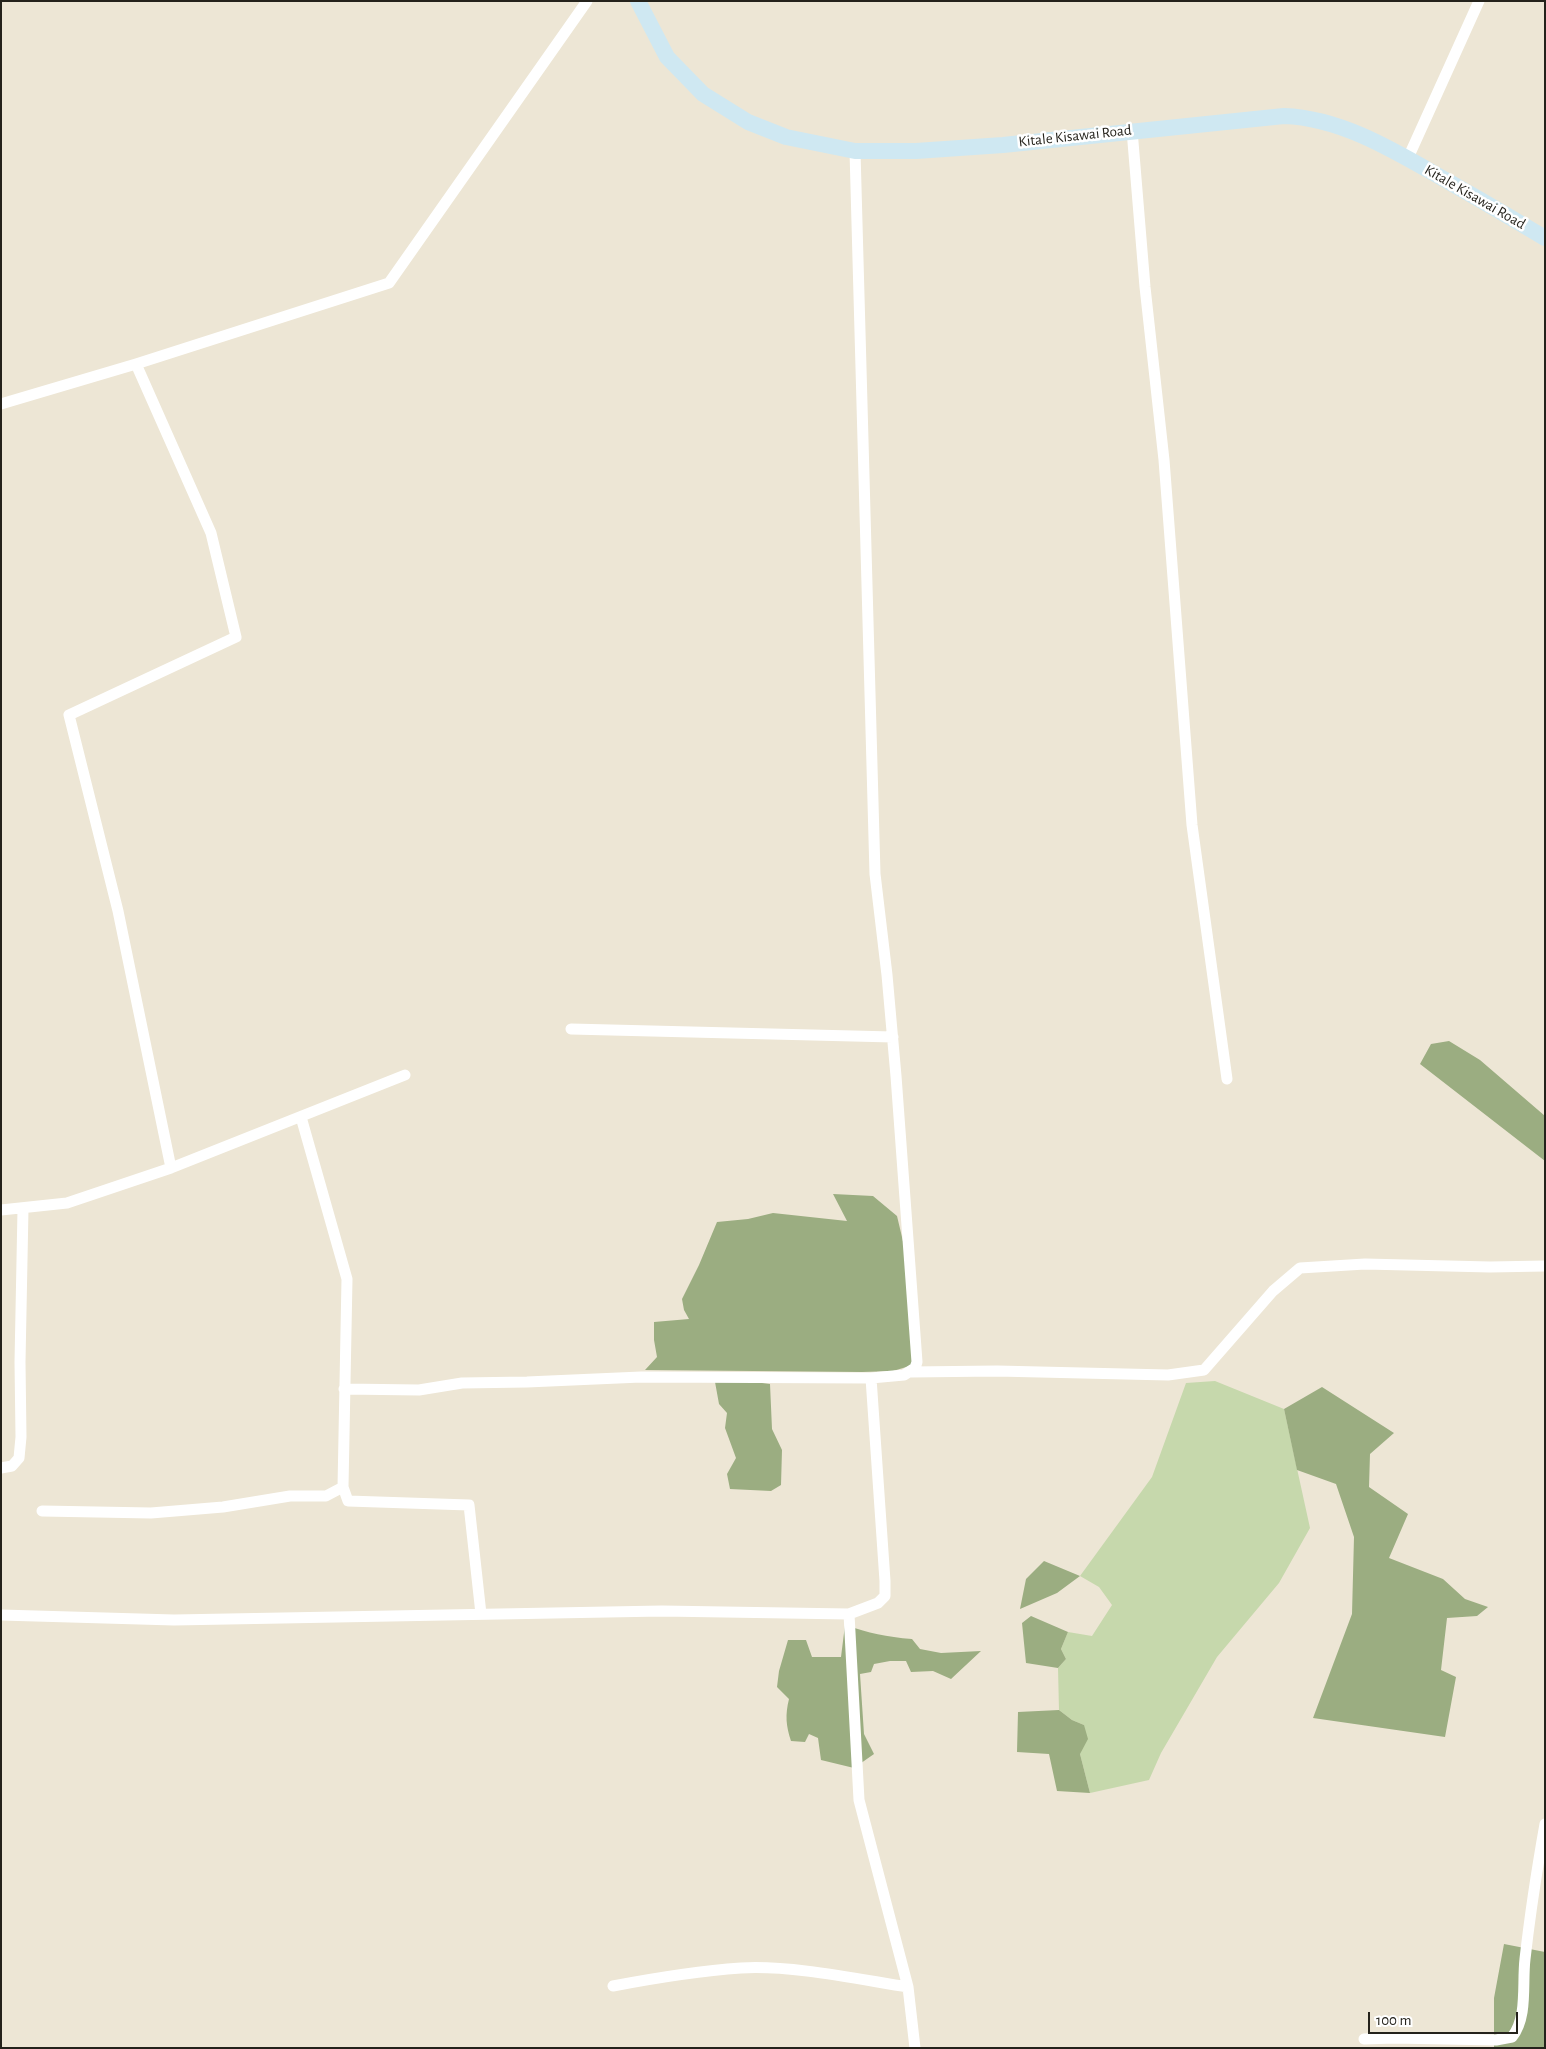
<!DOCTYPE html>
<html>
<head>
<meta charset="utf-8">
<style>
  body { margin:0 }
  #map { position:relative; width:1546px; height:2049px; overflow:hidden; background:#ede6d5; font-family:"Alegreya Sans",sans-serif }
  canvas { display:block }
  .frame { position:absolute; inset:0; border:2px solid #24221b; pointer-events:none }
  .scale { position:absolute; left:1368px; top:2012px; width:150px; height:22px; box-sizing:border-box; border:2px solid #24221b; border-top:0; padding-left:6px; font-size:15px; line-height:18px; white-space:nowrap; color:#24221b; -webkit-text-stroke:4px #fff; paint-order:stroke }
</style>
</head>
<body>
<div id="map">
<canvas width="1546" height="2049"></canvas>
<div class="frame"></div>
<div class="scale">100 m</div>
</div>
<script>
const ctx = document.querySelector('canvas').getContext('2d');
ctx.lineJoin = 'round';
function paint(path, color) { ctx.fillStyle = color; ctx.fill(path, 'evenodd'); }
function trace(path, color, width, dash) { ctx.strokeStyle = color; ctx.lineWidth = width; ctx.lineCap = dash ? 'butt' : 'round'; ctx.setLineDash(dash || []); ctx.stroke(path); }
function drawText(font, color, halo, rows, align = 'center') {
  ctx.font = font + ' "Alegreya Sans",sans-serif'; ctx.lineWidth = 5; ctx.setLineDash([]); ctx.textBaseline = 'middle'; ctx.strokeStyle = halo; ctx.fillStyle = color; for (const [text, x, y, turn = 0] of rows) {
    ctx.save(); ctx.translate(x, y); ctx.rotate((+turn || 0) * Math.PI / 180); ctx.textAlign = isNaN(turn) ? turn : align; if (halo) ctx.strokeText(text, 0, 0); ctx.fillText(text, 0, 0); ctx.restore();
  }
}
paint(new Path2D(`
  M1215,1381L1284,1409L1310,1528L1279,1583L1217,1657L1161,1753L1149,1780L1090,1793L1080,1754L1084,1725L1072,1720L1059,1710L1058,1668L1066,1659L1061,1649L1068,1632L1092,1636L1112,1605L1099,1587L1080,1576L1152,1477L1186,1383Z`), '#c6d8ac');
paint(new Path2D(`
  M1449,1041L1480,1060L1545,1116V1161L1420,1064L1431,1044Z
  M833,1194L873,1196L897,1216L906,1254L913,1365L893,1371L862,1372L645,1370L657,1357L654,1340V1322L689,1319L684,1310L682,1299L699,1265L717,1222L748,1219L773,1213L847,1221Z
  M715,1382H755L770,1384L772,1429L782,1450L781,1485L771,1491L730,1489L727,1474L736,1458L725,1428L727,1413L719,1404Z
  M1322,1387L1394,1433L1370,1454L1369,1487L1408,1514L1389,1558L1443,1579L1465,1599L1488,1607L1477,1616L1447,1618L1441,1670L1456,1677L1445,1737L1313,1718L1352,1614L1354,1537L1336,1484L1297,1470L1284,1409Z
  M1044,1561L1080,1576L1057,1593L1020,1609L1026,1579Z
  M1031,1616L1068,1632L1061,1649L1066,1659L1058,1668L1026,1663L1022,1623Z
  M845,1625C869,1633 886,1637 912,1639L920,1649L941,1653L981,1651L951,1679L933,1671L911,1672L906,1661H890L874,1664L871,1672L860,1674L864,1734L874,1754L854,1768L821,1760L818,1738L809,1734L805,1742L791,1741C786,1726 785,1715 789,1699L777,1687L779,1671L788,1640H806L812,1657H841Z
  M1059,1710L1072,1720L1084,1725L1088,1739L1080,1754L1090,1793L1057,1791L1049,1754L1017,1752L1018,1712Z
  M1504,1944L1545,1952V2048H1494V1998Z`), '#9bad81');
trace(new Path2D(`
  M1132,130L1145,287L1164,460L1192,825L1227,1079
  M1408,158L1479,1
  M136,364L211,533L236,637L69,715L118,911L171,1168
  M1,404L136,364L389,283L587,1
  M571,1029L893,1037
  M301,1117L347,1279L343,1487L348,1501L469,1505L481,1614
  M1,1210L67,1203L171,1168L405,1075
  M911,1372L997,1371L1168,1375L1204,1370L1273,1291L1300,1268L1365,1264L1490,1267L1545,1266
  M344,1389L419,1390L462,1383L527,1382L641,1377L871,1378L904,1375L915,1368L917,1362L896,1076L887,975L875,874L855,151
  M1,1468L12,1466L19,1458L21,1437L20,1362L23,1209
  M42,1511L151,1513L223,1507L290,1496H326L343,1487
  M849,1614L878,1603L885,1596V1581L871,1378
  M1,1615L174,1620L662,1611L849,1614L859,1800L908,1987L915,2048
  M613,1986C655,1978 698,1971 741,1968C792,1965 857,1979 908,1987
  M1364,2039L1394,2038L1496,2040L1512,2037C1528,2017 1522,1984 1525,1959C1530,1914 1537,1869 1545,1824`), '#fff', 11);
trace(new Path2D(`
  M638,1L667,57L703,94L748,122L786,137L855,151H916L1003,145L1284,116C1343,118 1398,153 1449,182C1481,200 1513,219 1545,238`), '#cfe8f2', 16);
drawText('15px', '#24221b', '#fff', [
  ["Kitale Kisawai Road",1075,136,-6],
  ["Kitale Kisawai Road",1475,197,30]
]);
</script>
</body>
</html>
